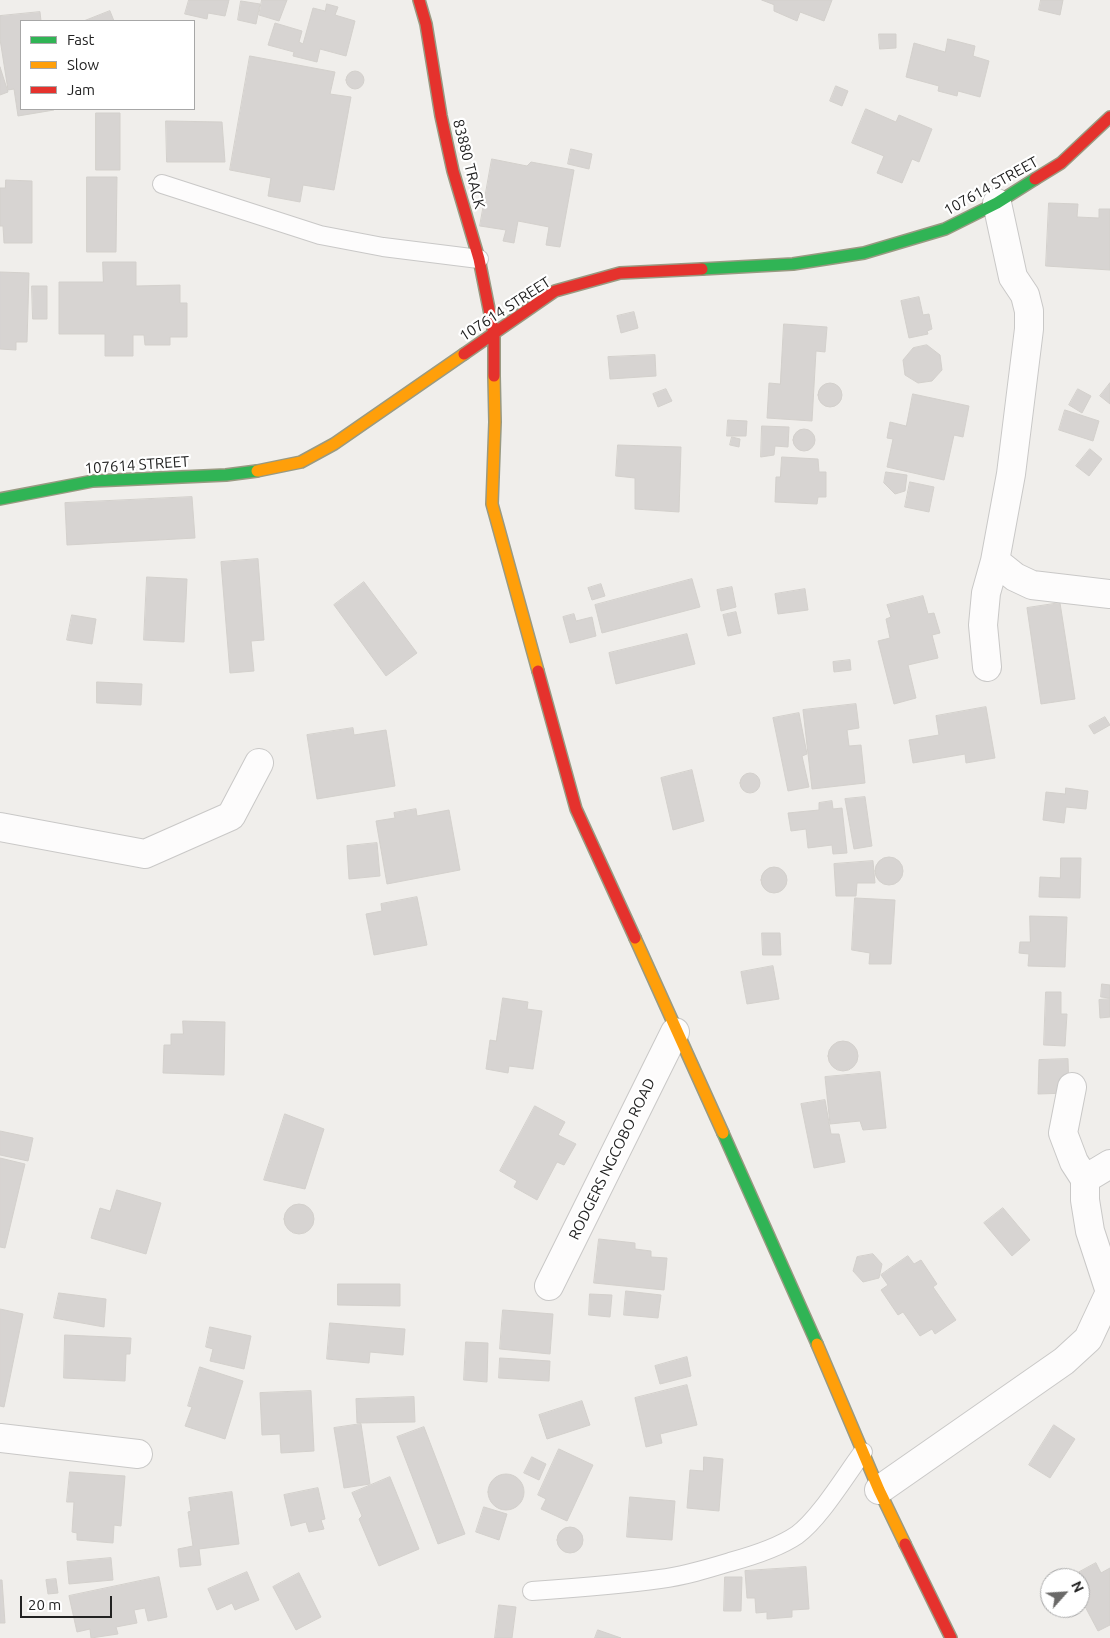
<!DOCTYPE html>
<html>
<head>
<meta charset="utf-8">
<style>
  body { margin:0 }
  #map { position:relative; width:1110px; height:1638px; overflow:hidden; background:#f0eeeb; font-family:Ubuntu,sans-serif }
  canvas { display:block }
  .legend { position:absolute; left:20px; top:20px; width:175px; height:90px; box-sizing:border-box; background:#fff; border:1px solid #a7a7a7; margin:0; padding:6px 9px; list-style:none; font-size:15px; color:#222 }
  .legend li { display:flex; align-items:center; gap:10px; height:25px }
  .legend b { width:25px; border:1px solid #a7a7a7 }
  .north { position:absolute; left:1040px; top:1568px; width:50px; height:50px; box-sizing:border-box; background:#fff; border:1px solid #a7a7a7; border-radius:50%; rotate:64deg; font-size:14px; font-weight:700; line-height:20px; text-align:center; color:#222 }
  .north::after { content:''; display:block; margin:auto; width:18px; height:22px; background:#6a6968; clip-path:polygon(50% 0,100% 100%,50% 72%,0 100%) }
  .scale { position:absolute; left:20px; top:1596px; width:92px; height:22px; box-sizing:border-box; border:2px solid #222; border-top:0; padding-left:6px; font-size:15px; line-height:18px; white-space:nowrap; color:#222; -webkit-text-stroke:4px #fff; paint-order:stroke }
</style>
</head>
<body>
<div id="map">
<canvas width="1110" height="1638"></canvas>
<ul class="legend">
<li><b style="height:6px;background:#30b455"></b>Fast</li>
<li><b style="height:6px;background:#ff9f0a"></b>Slow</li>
<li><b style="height:6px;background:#e5322d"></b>Jam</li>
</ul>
<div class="north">N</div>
<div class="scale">20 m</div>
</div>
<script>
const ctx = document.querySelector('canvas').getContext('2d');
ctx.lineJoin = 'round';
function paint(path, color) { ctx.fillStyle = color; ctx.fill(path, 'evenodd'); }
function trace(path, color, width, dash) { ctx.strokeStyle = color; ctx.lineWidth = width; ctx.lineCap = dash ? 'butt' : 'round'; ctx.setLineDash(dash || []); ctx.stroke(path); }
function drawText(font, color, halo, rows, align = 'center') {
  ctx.font = font + ' Ubuntu,sans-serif'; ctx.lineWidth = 4.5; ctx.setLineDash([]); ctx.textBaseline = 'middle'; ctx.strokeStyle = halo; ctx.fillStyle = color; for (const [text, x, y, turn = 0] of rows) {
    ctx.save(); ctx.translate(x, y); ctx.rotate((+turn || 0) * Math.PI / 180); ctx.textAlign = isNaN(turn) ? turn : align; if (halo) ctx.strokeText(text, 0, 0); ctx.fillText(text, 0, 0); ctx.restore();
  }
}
const building = new Path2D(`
  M189,0H229L225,16L208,13L207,19L185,14Z
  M262,0H287L279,21L259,15Z
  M762,0H832L824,21L800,12L797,21L774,11V5Z
  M1041,0H1063L1060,15L1039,10Z
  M241,1L260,4L256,24L238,20Z
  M327,4L338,7L335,15L355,21L346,56L320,49L317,62L293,56L294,52L268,45L275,23L302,31L299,42L303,44L313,8L325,11Z
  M110,11L114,21H84Z
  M40,12L41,21H21V109H54V110L18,116L14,89L8,90L0,39V16Z
  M879,34H896V48L880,49Z
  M948,39L975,46L973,56L989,61L980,97L958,91L957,96L938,91L939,86L906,77L914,43L945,52Z
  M250,56L335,72L330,94L351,97L334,190L303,185L300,202L268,196L271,178L230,170Z
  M0,67L8,92L0,95Z
  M346 80a9 9 0 1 1 18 0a9 9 0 1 1-18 0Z
  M836,86L848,91L842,106L830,101Z
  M866,109L896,122L899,115L932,129L919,162L912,159L902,183L877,173L884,156L852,143Z
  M96,113H120V170H96Z
  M166,121L222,122L225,162H167Z
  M571,149L592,154L589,169L568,164Z
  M492,159L527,166L531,162L574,170L560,247L546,245L549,227L518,221L514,243L503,241L506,230L480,226Z
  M87,177H117L116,252H87Z
  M6,180L32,181V243H4L3,226H0V188H5Z
  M1049,203L1078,204L1077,217L1099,218V209H1110V270L1046,266Z
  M103,262H136V286L180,285V303H187V337H170V345H145L144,335H133V356H105V334H59V282H103Z
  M0,272L29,273L27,342H16V350L0,349Z
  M32,286H47V319H33Z
  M919,297L923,315L929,314L932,329L927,331L928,334L909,338L901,301Z
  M634,312L638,328L621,333L617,316Z
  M784,324L827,327L825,352L816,351L812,421L767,418L769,383L780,384Z
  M927,345L940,355L942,370L932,381L918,383L905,375L903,360L913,348Z
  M655,355L656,376L610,379L608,357Z
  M818 395a12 12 0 1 1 24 0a12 12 0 1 1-24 0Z
  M1110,383V404L1100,396Z
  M666,389L672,401L658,407L653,394Z
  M1078,389L1091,396L1082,413L1069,405Z
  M913,394L969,406L963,437L954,435L944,480L887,467L893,439L887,438L890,422L906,426Z
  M1065,410L1099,421L1093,441L1059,430Z
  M728,420L747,421L746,436H727Z
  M762,426L789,427L788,447L775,446L774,455L761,457Z
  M793 440a11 11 0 1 1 22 0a11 11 0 1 1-22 0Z
  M732,437L740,439L739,447L730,445Z
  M618,445L681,447L679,512L635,509V478L616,476Z
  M1090,449L1102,459L1089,476L1076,466Z
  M782,457L818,459L819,472H826V497H818L817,504L775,502L776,477H780Z
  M886,472L907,475L905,491L895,494L884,483Z
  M910,482L934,487L929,512L905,507Z
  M192,497L195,538L67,545L65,503Z
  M258,559L264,640L251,641L254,671L230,673L221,562Z
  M147,577L187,579L184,642L144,640Z
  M692,579L700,607L602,633L595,605Z
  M364,582L417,653L386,676L334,605Z
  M601,584L605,596L592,600L588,588Z
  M732,587L736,607L721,611L717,590Z
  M805,589L808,610L778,614L775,594Z
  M923,596L928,614L934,613L940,633L932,635L938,658L908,665L916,698L894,704L878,641L890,638L886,619L891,617L887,605Z
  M1060,603L1075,699L1041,704L1027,608Z
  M736,612L741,633L728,636L723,615Z
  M574,614L576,621L592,617L596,636L570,643L563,617Z
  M72,615L96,619L92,644L67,640Z
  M687,634L695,664L616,684L609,653Z
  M850,660L851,670L834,672L833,662Z
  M97,682L142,684L141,705L97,703Z
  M856,704L859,728L847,730L849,746L861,745L865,783L812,789L803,710Z
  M986,707L995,758L966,763L965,754L913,763L909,740L939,735L936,716Z
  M799,713L807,754L802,756L809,787L788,791L773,718Z
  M1105,717L1110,725L1094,734L1089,726Z
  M353,728L354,735L386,730L395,786L317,799L307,735Z
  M692,770L704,821L673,830L661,778Z
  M740 783a10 10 0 1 1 20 0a10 10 0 1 1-20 0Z
  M1066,788L1088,791L1086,809L1066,807L1064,823L1043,820L1046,792L1065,794Z
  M865,797L872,846L854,849L845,799Z
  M832,801L833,809L842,808L847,853L833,854L832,845L808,848L806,829L791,831L788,813L819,810V803Z
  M416,809L417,816L449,810L460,870L387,884L376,821L395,818L394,813Z
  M377,843L380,876L349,879L347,846Z
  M875 871a14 14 0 1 1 28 0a14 14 0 1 1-28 0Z
  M1061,858H1081L1080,898L1039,897L1040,877L1060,878Z
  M873,861L875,883H857L856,896H836L834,864Z
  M761 880a13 13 0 1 1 26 0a13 13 0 1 1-26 0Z
  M417,897L427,945L374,955L366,914L382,911L381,904Z
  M855,898L895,900L891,964H869L870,953L852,950Z
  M1030,916L1067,917L1065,967L1028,966L1029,954L1019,953L1020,942H1030Z
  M762,933H780L781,955H763Z
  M773,966L779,999L747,1004L741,972Z
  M1102,984L1110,985V998L1101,997Z
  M1046,992H1061V1014H1067L1065,1046L1044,1045Z
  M503,998L528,1002L527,1009L542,1011L533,1069L509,1066L508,1073L486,1069L490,1040L496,1041Z
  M1110,999V1017L1100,1018L1099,1000Z
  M183,1021L225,1022L224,1075L163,1073L164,1045H171V1034H183Z
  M828 1056a15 15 0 1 1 30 0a15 15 0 1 1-30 0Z
  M1068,1059L1069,1093L1038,1094L1039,1060Z
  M880,1072L886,1128L863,1130L860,1121L830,1124L825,1077Z
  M825,1100L831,1134H839L845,1162L814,1168L801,1104Z
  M535,1106L565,1122L558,1135L576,1144L564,1165L557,1162L537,1200L514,1187L517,1181L500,1171Z
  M285,1114L324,1129L305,1189L264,1180Z
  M0,1131L33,1138L28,1161L0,1155Z
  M0,1158L25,1164L5,1248L0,1247Z
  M117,1190L161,1203L146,1254L91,1238L100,1208L110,1211Z
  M284 1219a15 15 0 1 1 30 0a15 15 0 1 1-30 0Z
  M1003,1208L1030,1240L1012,1256L984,1223Z
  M599,1239L635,1243V1249L651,1251V1257L667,1258L664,1290L594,1283Z
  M873,1254L882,1264L879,1278L863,1282L853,1271L857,1257Z
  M908,1256L914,1264L921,1260L937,1284L933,1287L956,1320L935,1334L932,1329L920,1336L903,1312L898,1315L881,1290L888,1285L881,1275Z
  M338,1284H400V1306L338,1305Z
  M626,1291L661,1295L658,1318L624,1315Z
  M59,1293L106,1299L104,1327L54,1318Z
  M590,1294L612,1295L610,1317L589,1315Z
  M0,1309L23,1314L4,1407L0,1406Z
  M503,1310L553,1314L550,1354L500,1349Z
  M330,1323L405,1329L403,1355L370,1352L369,1363L327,1359Z
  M210,1327L251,1336L244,1369L210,1361L213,1349L206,1347Z
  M65,1335L131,1338L130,1354H126L125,1381L64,1378Z
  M466,1342L488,1343L487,1382L464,1380Z
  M687,1357L691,1376L660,1384L655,1366Z
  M500,1358L550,1361L549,1381L499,1378Z
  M200,1367L243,1381L225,1439L185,1426L192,1407L188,1406Z
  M687,1385L697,1425L660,1434L662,1443L646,1447L635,1398Z
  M311,1391L314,1451L281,1453L280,1434L262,1435L260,1393Z
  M414,1397L415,1422L357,1423L356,1399Z
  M582,1401L590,1425L547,1439L539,1415Z
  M361,1424L370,1484L344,1488L334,1428Z
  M1054,1425L1075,1439L1050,1478L1029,1465Z
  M424,1427L465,1534L438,1544L397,1437Z
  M559,1449L593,1465L567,1521L541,1509L546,1499L538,1495Z
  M532,1457L546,1464L539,1480L524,1473Z
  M704,1457L723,1459L719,1511L687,1508L690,1470L703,1471Z
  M70,1472L125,1476L121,1526L114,1525L113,1543L77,1540V1533L72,1532L74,1502H67Z
  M488 1492a18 18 0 1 1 36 0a18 18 0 1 1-36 0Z
  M390,1477L419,1549L379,1566L359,1519L362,1516L352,1493Z
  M318,1488L325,1519L321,1520L324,1529L309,1532L306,1522L291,1526L284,1495Z
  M232,1492L239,1544L199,1549L201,1565L180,1567L178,1549L193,1546L188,1512L191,1511L189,1498Z
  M630,1497L675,1501L672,1540L627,1537Z
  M484,1507L507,1514L499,1540L476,1532Z
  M557 1540a13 13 0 1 1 26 0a13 13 0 1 1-26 0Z
  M111,1558L113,1580L69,1584L67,1562Z
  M1096,1563L1101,1573L1110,1568V1625L1098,1631L1080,1597V1578L1070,1577Z
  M806,1567L809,1609L792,1610V1617L767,1619V1612L756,1613L755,1598H747L745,1571Z
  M247,1572L259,1600L235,1610L232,1603L217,1610L208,1589Z
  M299,1573L321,1617L296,1630L273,1587Z
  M159,1577L167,1617L148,1621L145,1608L134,1610L137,1623L116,1627L118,1634L91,1638L90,1629L77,1632L69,1596Z
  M725,1577H742L741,1611H724Z
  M56,1579L58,1593L48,1594L46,1580Z
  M0,1580H2L5,1623H0Z
  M499,1605L516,1607L512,1638H495Z
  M598,1630L621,1638H595Z`);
paint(building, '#d7d4d2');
trace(building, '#d3d0cc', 1);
const lane = new Path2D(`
  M162,184L320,235L383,247L479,259
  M532,1591C575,1588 618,1585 660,1579C684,1576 707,1569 730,1562C752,1556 778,1548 797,1535C820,1518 845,1476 863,1452`);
const street = new Path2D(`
  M995,561L1015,577L1032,585L1110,594
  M987,667L983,625L986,593L995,561L1011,474L1029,329V311L1025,295L1013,277L997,203
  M0,827L145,854L231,816L259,763
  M1085,1179L1110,1164
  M549,1286L675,1032
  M0,1438L138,1454
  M879,1490L1064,1361L1088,1339L1110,1292L1090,1231L1085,1200V1179L1074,1162L1063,1133L1072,1087`);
const fast = new Path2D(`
  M702,269L793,264L864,253L945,229L997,203L1035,179
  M0,499L93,481L226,475L257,471
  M723,1133L817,1344`);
const slow = new Path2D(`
  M494,376L495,422L492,504L538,671
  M257,471L301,462L334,444L464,354
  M635,938L723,1133
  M817,1344L879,1490L905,1544`);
const jam = new Path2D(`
  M419,0L426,24L441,116L453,171L479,259L494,334V376
  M1035,179L1061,163L1110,117
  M464,354L555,291L620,273L702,269
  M538,671L576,809L635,938
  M905,1544L951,1638`);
trace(lane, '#c9c8c7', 20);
trace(street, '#c9c8c7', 30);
trace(fast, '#999a82', 14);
trace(slow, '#999a82', 14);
trace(jam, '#999a82', 14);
trace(lane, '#fdfcfc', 18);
trace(street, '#fdfcfc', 28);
trace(fast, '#30b455', 11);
trace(slow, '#ff9f0a', 11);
trace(jam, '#e5322d', 11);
drawText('15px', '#222', '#fff', [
  ["83880 TRACK",469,164,76],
  ["107614 STREET",991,186,-29],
  ["107614 STREET",505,309,-33],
  ["107614 STREET",137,465,-4],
  ["RODGERS NGCOBO ROAD",612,1159,-64]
]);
</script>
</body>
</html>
